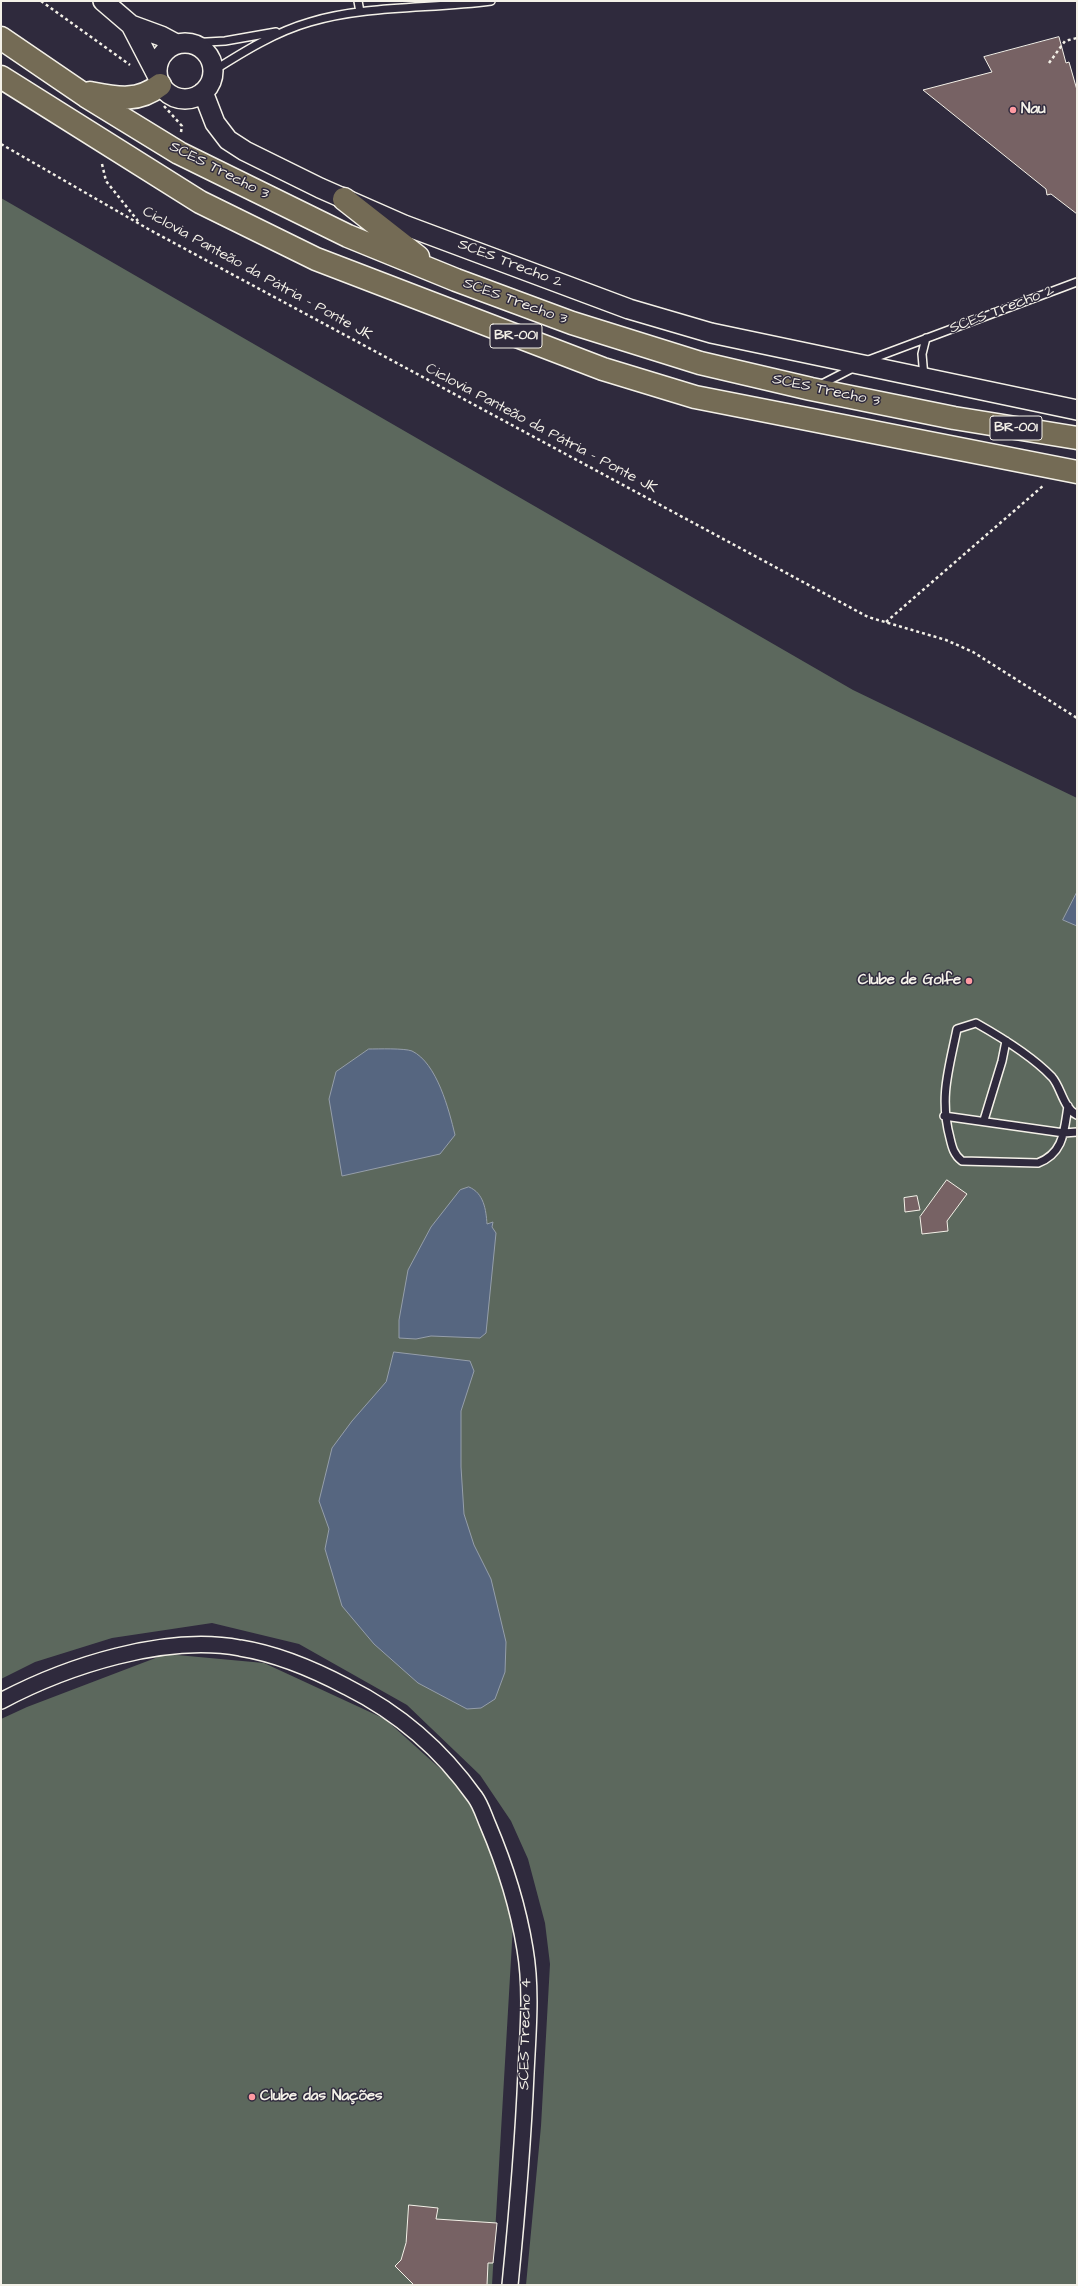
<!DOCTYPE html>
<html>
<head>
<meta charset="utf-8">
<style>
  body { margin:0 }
  #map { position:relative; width:1078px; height:2286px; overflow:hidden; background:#2f2a3d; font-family:"Architects Daughter",sans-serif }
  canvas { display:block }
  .frame { position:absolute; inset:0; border:2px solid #f4f1e8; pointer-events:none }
</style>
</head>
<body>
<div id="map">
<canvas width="1078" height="2286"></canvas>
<div class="frame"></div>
</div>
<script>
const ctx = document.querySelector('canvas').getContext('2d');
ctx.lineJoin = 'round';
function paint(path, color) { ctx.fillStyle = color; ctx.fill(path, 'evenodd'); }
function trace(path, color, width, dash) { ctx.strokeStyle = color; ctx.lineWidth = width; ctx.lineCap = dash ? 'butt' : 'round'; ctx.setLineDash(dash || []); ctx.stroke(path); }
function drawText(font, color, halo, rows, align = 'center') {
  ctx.font = font + ' "Architects Daughter",sans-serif'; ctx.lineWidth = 3; ctx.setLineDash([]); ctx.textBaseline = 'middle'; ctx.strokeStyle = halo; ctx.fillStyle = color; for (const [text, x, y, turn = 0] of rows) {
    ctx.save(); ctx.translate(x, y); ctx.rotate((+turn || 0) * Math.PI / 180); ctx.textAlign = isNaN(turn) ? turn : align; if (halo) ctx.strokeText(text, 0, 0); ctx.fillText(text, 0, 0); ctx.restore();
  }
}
paint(new Path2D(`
  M1,198L853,690L1077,798V2285H526L541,2126L550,1964L545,1923L528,1859L511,1821L480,1775L407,1705L299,1644L212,1623L112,1638L35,1662L1,1679Z
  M166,1654L264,1663L385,1719L474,1799L514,1908L492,2285H1V1719L27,1707Z`), '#5c685d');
const water = new Path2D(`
  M1077,892V926L1063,920Z
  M369,1049C378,1049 404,1048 412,1051C437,1063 449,1110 455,1135L440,1154L342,1176L329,1099L336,1072Z
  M469,1187C484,1193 486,1210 487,1224L493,1222L492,1227L496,1233L486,1333L480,1338L431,1336L416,1339L399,1338V1320L408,1270L431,1227L460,1190Z
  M394,1352L470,1361L474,1371L461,1411V1467L464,1514L474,1545L491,1579L506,1642L505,1672L495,1699L481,1708L467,1709L418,1683L374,1644L342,1606L325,1549L329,1529L319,1501L332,1448L352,1421L386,1382Z`);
paint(water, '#566680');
trace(water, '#959eaa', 1);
const building = new Path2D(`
  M1059,37L1066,63L1069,62L1077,90V214L1051,194L1047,195L1046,189L923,90L992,72L984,57Z
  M947,1180L967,1194L947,1221L948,1231L922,1234L920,1217Z
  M917,1196L920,1210L905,1212L904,1198Z
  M409,2205L438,2208L436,2219L497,2223L493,2263H488L487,2285H414L395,2266L401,2260L406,2243Z`);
paint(building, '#776264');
trace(building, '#f4f1e8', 1);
const service = new Path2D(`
  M358,1L360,12
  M189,43L225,41L276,32
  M213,71C243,52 275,32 310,22C368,5 431,9 491,1
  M866,361L1077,282
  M924,377L922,354L926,338
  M818,386L853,368
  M1068,1106C1064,1131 1064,1153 1038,1163L962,1161C954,1155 952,1147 950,1138C939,1097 949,1069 957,1029L976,1023C999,1036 1034,1058 1052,1077C1061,1087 1063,1108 1077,1115
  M944,1116L1064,1133L1077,1132
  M984,1120L1002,1061L1006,1041`);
const minor = new Path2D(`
  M1,1701C67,1666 165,1634 240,1648C278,1654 313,1669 347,1687C399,1713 441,1749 475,1797C481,1805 484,1816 488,1825C505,1865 518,1906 525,1949C532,1990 528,2031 526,2073C523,2144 517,2214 510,2285`);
const tertiary = new Path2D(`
  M103,1L131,25L161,36L176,44
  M131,25L157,75
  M157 71a28 28 0 1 1 56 0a28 28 0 1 1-56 0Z
  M203,92L215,123L228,140L245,151L320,188L404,225L629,309L711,333L1077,410`);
const trunk = new Path2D(`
  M1,38L86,96L179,153L348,236L456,280L572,323L700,363L811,389L954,418L1077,438
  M1,77L200,202L316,259L603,369L695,397L1077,472
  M90,93C116,98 138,103 160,85
  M344,199L418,257`);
trace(service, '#f4f1e8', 10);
trace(minor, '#f4f1e8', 18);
trace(tertiary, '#f4f1e8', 22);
trace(trunk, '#f4f1e8', 25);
trace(new Path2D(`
  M41,1L130,65
  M1049,63L1065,41L1077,38
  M164,106L182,126L181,132
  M1,144L150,230L868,617L946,640L973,652L1077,718
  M102,164L106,181L138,221
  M886,622L1044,485`), '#f4f1e8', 2.5, [3, 3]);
trace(service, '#2f2a3d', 7);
trace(minor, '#2f2a3d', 15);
trace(tertiary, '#2f2a3d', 19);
trace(trunk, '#746b55', 22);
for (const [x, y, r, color] of [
  [1013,110,4,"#ff9aa2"],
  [969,981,4,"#ff9aa2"],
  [252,2097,4,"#ff9aa2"]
]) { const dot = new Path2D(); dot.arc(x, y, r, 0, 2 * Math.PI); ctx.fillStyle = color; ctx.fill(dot); trace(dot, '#2f2a3d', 1.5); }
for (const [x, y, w] of [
  [516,336,52],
  [1016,428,52]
]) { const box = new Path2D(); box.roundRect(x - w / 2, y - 12, w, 24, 3); ctx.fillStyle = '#2f2a3d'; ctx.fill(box); trace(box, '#f4f1e8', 1); }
drawText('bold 14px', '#f4f1e8', null, [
  ["BR-001",516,336],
  ["BR-001",1016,428]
]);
drawText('bold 15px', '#f4f1e8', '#2f2a3d', [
  ["Nau",1021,110],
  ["Clube de Golfe",961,981,"right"],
  ["Clube das Nações",260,2097]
], 'left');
drawText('15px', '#f4f1e8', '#2f2a3d', [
  ["SCES Trecho 3",219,171,27],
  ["SCES Trecho 2",510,264,21],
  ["Ciclovia Panteão da Pátria - Ponte JK",257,274,29],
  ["SCES Trecho 3",515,302,20],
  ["SCES Trecho 2",1002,310,-21],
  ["SCES Trecho 3",826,391,12],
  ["Ciclovia Panteão da Pátria - Ponte JK",541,429,28],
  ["SCES Trecho 4",526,2034,-89]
]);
</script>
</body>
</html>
